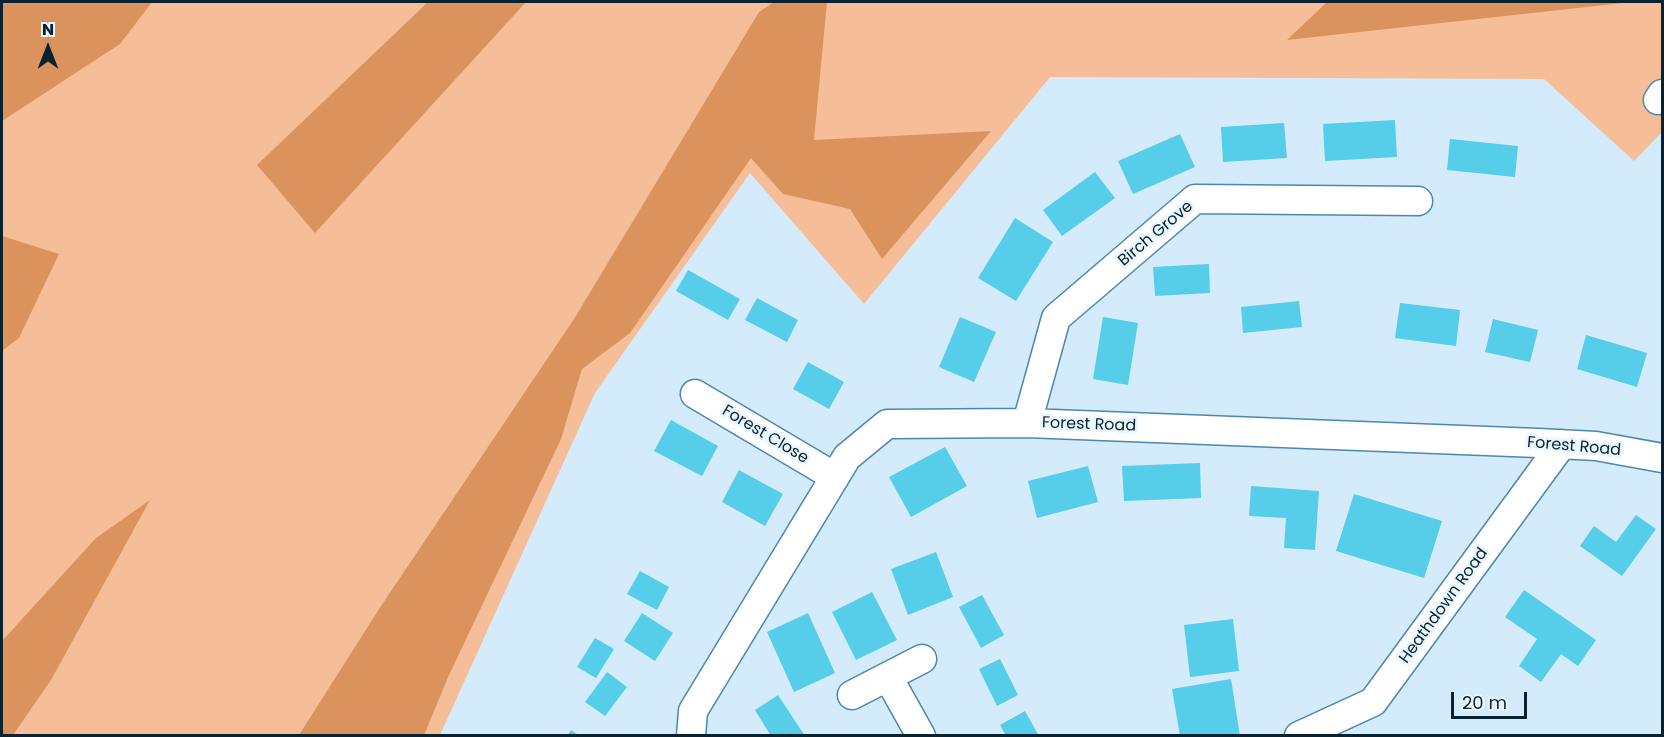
<!DOCTYPE html>
<html>
<head>
<meta charset="utf-8">
<style>
  body { margin:0 }
  #map { position:relative; width:1664px; height:737px; overflow:hidden; background:#d3ebfb; font-family:Poppins,sans-serif }
  canvas { display:block }
  .frame { position:absolute; inset:0; border:3px solid #082230; pointer-events:none }
  .north { position:absolute; left:18px; top:18px; width:60px; height:60px; -webkit-text-stroke:4px #eaf7fe; paint-order:stroke; rotate:0deg; font-size:16px; font-weight:700; line-height:24px; text-align:center; color:#082230 }
  .north::after { content:''; display:block; margin:auto; width:21px; height:27px; background:#082230; clip-path:polygon(50% 0,100% 100%,50% 72%,0 100%) }
  .scale { position:absolute; left:1451px; top:692px; width:76px; height:27px; box-sizing:border-box; border:3px solid #082230; border-top:0; padding-left:8px; font-size:18px; line-height:21px; white-space:nowrap; color:#082230; -webkit-text-stroke:4px #eaf7fe; paint-order:stroke }
</style>
</head>
<body>
<div id="map">
<canvas width="1664" height="737"></canvas>
<div class="frame"></div>
<div class="north">N</div>
<div class="scale">20 m</div>
</div>
<script>
const ctx = document.querySelector('canvas').getContext('2d');
ctx.lineJoin = 'round';
function paint(path, color) { ctx.fillStyle = color; ctx.fill(path, 'evenodd'); }
function trace(path, color, width, dash) { ctx.strokeStyle = color; ctx.lineWidth = width; ctx.lineCap = dash ? 'butt' : 'round'; ctx.setLineDash(dash || []); ctx.stroke(path); }
function drawText(font, color, halo, rows, align = 'center') {
  ctx.font = font + ' Poppins,sans-serif'; ctx.lineWidth = 6; ctx.setLineDash([]); ctx.textBaseline = 'middle'; ctx.strokeStyle = halo; ctx.fillStyle = color; for (const [text, x, y, turn = 0] of rows) {
    ctx.save(); ctx.translate(x, y); ctx.rotate((+turn || 0) * Math.PI / 180); ctx.textAlign = isNaN(turn) ? turn : align; if (halo) ctx.strokeText(text, 0, 0); ctx.fillText(text, 0, 0); ctx.restore();
  }
}
paint(new Path2D(`
  M2,2H1662V132L1634,161L1544,79L1050,77L864,304L750,173L595,393L440,735H2Z`), '#f5be98');
paint(new Path2D(`
  M2,2H152L120,44L2,121Z
  M428,2H526L315,233L257,165Z
  M774,2H827L814,140L991,131L882,259L850,209L783,194L751,158L630,333L582,369L561,439L449,675L424,735H299L381,606L574,319L759,12Z
  M1327,2H1632L1287,40Z
  M2,236L59,254L19,338L2,351Z
  M150,500L51,680L13,735H2V641L96,538Z`), '#db935d');
paint(new Path2D(`
  M1395,120L1397,157L1325,161L1323,124Z
  M1284,123L1287,158L1223,162L1221,127Z
  M1180,134L1195,167L1133,194L1118,161Z
  M1450,139L1518,146L1515,177L1447,170Z
  M1095,172L1115,198L1062,236L1043,210Z
  M1015,218L1053,242L1016,301L978,278Z
  M1209,264L1210,293L1155,296L1153,267Z
  M688,270L740,299L728,320L676,291Z
  M757,298L798,320L787,342L745,320Z
  M1299,301L1302,327L1243,333L1241,307Z
  M1400,303L1460,310L1456,346L1395,338Z
  M960,317L996,332L974,382L939,367Z
  M1103,317L1138,323L1128,385L1093,379Z
  M1493,319L1538,330L1530,362L1485,352Z
  M1586,335L1647,353L1637,387L1577,369Z
  M808,362L844,382L829,409L793,389Z
  M671,420L718,446L702,476L654,451Z
  M945,447L967,486L911,517L889,477Z
  M1200,463L1201,498L1124,501L1122,466Z
  M1088,466L1098,502L1037,518L1028,481Z
  M739,470L783,494L765,526L722,502Z
  M1251,486L1319,491L1315,550L1284,548L1286,518L1249,516Z
  M1354,494L1442,521L1424,578L1336,551Z
  M1636,515L1656,529L1622,576L1580,546L1594,526L1616,542Z
  M936,552L953,597L908,615L891,569Z
  M640,571L669,587L657,610L627,594Z
  M1524,590L1596,640L1578,666L1561,654L1541,682L1519,666L1537,639L1505,617Z
  M872,592L897,640L856,660L832,612Z
  M982,595L1004,635L981,648L959,607Z
  M642,613L673,633L655,661L624,641Z
  M808,613L835,673L794,692L767,632Z
  M1233,619L1239,671L1190,677L1184,625Z
  M595,638L614,649L596,678L577,667Z
  M1000,659L1018,695L997,706L979,669Z
  M607,672L627,687L605,716L585,702Z
  M1231,679L1240,736H1180L1172,689Z
  M778,695L805,736H771L755,710Z
  M1025,711L1039,736H1006L1000,725Z
  M571,730L580,736H567Z`), '#56cde9');
const minor = new Path2D(`
  M1658,100L1662,94
  M695,394L835,477
  M1027,423L1056,318L1195,199L1418,201
  M888,677L921,736
  M852,695L922,659
  M691,736L693,711L847,457L887,424L1027,423L1538,443L1596,446L1662,458
  M1299,736L1373,702L1562,444`);
trace(minor, '#4b88ab', 31);
trace(minor, '#fff', 28);
drawText('16px', '#082230', '#eaf7fe', [
  ["Birch Grove",1156,234,-40],
  ["Forest Road",1089,425,2],
  ["Forest Close",765,435,31],
  ["Forest Road",1574,447,5],
  ["Heathdown Road",1444,606,-54]
]);
</script>
</body>
</html>
